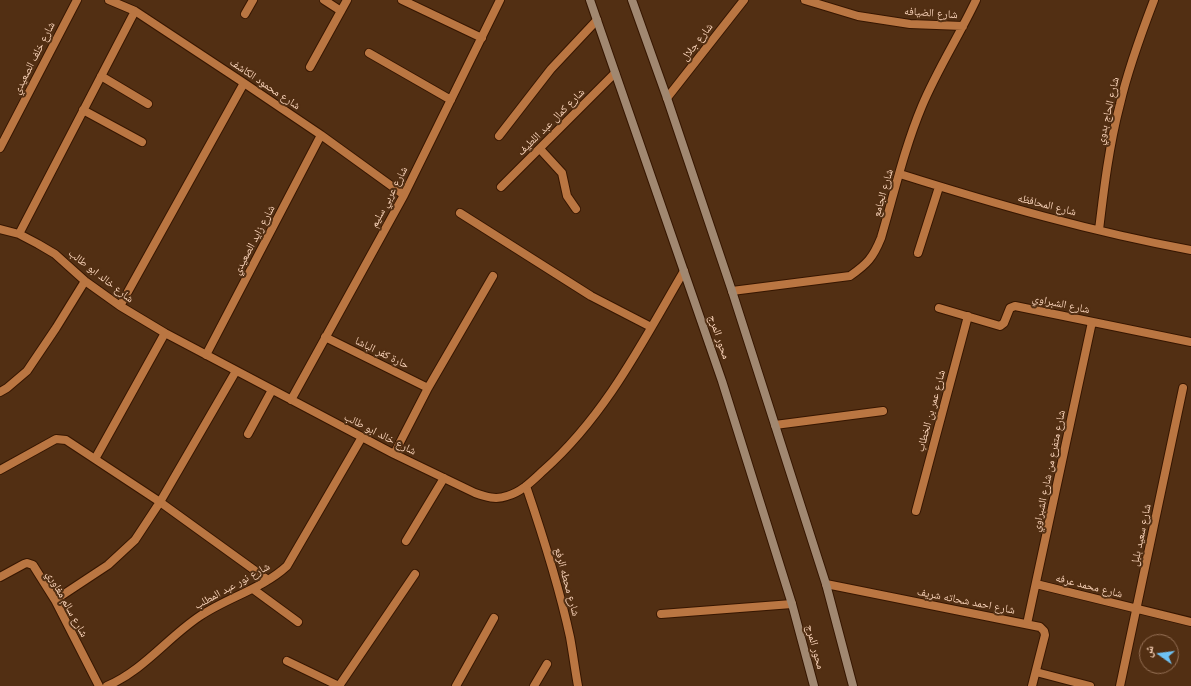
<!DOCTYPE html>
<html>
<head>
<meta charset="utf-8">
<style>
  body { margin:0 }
  #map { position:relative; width:1191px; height:686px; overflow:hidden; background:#522f13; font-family:Quicksand,"Noto Naskh Arabic",sans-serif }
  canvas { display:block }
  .north { position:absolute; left:1139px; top:634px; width:40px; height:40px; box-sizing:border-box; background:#522f13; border:1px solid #967156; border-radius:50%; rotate:284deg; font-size:11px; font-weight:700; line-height:16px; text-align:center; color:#fbd5bb }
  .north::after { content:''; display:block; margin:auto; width:14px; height:18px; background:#6ec2f3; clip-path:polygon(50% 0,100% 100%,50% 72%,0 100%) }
</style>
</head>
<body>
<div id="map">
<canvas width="1191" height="686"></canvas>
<div class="north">ش</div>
</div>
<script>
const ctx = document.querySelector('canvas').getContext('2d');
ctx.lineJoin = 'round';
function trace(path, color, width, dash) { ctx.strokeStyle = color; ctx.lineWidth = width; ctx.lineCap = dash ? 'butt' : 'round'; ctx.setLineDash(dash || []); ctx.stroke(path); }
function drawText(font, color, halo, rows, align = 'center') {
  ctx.font = font + ' Quicksand,"Noto Naskh Arabic",sans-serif'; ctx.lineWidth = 4; ctx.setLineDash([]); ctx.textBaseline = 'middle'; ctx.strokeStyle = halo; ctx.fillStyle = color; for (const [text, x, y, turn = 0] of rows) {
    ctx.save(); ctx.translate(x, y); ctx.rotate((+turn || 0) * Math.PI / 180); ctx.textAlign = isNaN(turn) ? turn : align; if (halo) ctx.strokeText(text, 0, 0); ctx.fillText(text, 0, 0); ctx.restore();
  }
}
const minor = new Path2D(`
  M109,0L135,11L244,83L321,135L404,195
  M324,0L341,11
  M402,0L482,38
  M805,0L858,16L910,24L963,26
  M245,14L253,0
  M369,53L451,100
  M310,67L347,0
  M101,76L148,104
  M667,98L744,0
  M83,110L142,142
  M499,136L551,69L597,20
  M0,148L77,0
  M540,149L562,173L567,196L576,209
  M900,174C995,204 1092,232 1191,250
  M501,187L615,73
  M460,213L591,296L651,327
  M0,229L19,234L38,244L55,254L85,281L120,306L165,333L394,454L475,493C486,497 496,500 507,496C522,492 533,480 544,470C606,415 643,341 684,271
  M1099,230C1104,188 1109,146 1120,104C1128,69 1141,34 1154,0
  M19,234L135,11
  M918,253L939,187
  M732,291L850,276C867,264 873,258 881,238C894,194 904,149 922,106C937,70 959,36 976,0
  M120,306L244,83
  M939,308L1000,326L1004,323L1010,308L1015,306L1191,342
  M325,337L428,388
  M206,355L321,135
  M0,392L7,388L27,371L56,328L85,281
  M291,400L404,195L500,0
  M775,425L883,411
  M248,434L272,390
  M394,454L428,388L493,276
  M95,459L165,333
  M0,470L56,439L66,440L160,502L268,580
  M526,486C543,536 559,586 570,637C573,653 575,670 578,686
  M916,511L968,316
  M406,541L444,478
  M0,577L24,564L27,563L33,565L55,600L99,686
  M826,584L1040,627L1044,631L1045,635L1032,686
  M1036,584L1191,622
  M253,589L298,622
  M55,600L108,565L135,540L160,502L236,371
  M661,614L792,604
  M1027,624L1092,322
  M287,661L339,686
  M1036,672L1090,686
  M107,686C144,670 167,638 200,616C228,597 262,589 287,566L362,437
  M339,686L415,574
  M456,686L494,618
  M534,686L547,664
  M1120,686L1183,388`);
const secondary = new Path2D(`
  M590,0L722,381L792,604L814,686
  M632,0L667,98L732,291L826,584L853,686`);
trace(minor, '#361600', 10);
trace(secondary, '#361600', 10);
trace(minor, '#ba7642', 8);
trace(secondary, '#a18871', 8);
drawText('11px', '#fbd5bb', '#522f13', [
  ["شارع الضيافه",931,13,4],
  ["شارع جلال",697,42,-52],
  ["شارع خلف الصعيدي",34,58,-63],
  ["شارع محمود الكاشف",265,84,34],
  ["شارع الحاج بدوي",1108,111,-77],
  ["شارع كمال عبد اللطيف",551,122,-45],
  ["شارع الجامع",883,193,-74],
  ["شارع عربي سليم",389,197,-62],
  ["شارع المحافظه",1047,205,14],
  ["شارع زايد الصعيدي",254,240,-62],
  ["شارع خالد ابو طالب",101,276,38],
  ["شارع الشبراوي",1061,304,12],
  ["محور المرج",719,337,71],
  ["حارة كفر الباشا",382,353,26],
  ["شارع عمر بن الخطاب",931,411,-75],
  ["شارع خالد ابو طالب",380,434,27],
  ["شارع متفرع من شارع الشبراوي",1049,471,-78],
  ["شارع سعيد بلبل",1141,535,-78],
  ["شارع محطه الرفع",567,582,75],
  ["شارع نور عبد المطلب",232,586,-29],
  ["شارع محمد عرفه",1089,586,14],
  ["شارع احمد شحاته شريف",966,601,11],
  ["شارع سالم مغاوري",67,604,61],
  ["محور المرج",815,647,75]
]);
</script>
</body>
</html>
